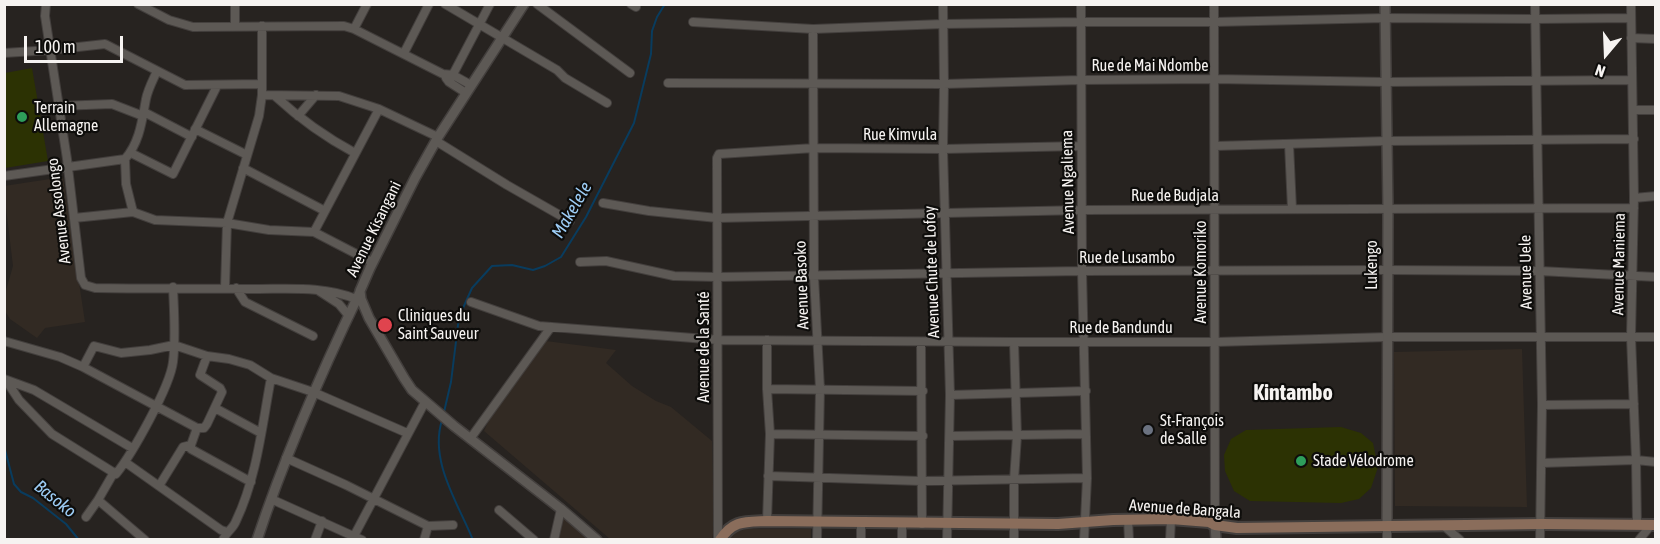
<!DOCTYPE html>
<html>
<head>
<meta charset="utf-8">
<style>
  body { margin:0 }
  #map { position:relative; width:1660px; height:544px; overflow:hidden; background:#272320; font-family:"Asap Condensed",sans-serif }
  canvas { display:block }
  .frame { position:absolute; inset:0; border:6px solid #f6f3f1; pointer-events:none }
  .north { position:absolute; left:1576px; top:24px; width:60px; height:60px; -webkit-text-stroke:4px #0e0d0b; paint-order:stroke; rotate:199deg; font-size:16px; font-weight:700; line-height:24px; text-align:center; color:#f6f3f1 }
  .north::after { content:''; display:block; margin:auto; width:21px; height:27px; background:#f6f3f1; clip-path:polygon(50% 0,100% 100%,50% 72%,0 100%) }
  .scale { position:absolute; left:24px; top:36px; width:99px; height:27px; box-sizing:border-box; border:3px solid #f6f3f1; border-top:0; padding-left:8px; font-size:18px; line-height:21px; white-space:nowrap; color:#f6f3f1; -webkit-text-stroke:4px #0e0d0b; paint-order:stroke }
</style>
</head>
<body>
<div id="map">
<canvas width="1660" height="544"></canvas>
<div class="frame"></div>
<div class="north">N</div>
<div class="scale">100 m</div>
</div>
<script>
const ctx = document.querySelector('canvas').getContext('2d');
ctx.lineJoin = 'round';
function paint(path, color) { ctx.fillStyle = color; ctx.fill(path, 'evenodd'); }
function trace(path, color, width, dash) { ctx.strokeStyle = color; ctx.lineWidth = width; ctx.lineCap = dash ? 'butt' : 'round'; ctx.setLineDash(dash || []); ctx.stroke(path); }
function drawText(font, color, halo, rows, align = 'center') {
  ctx.font = font + ' "Asap Condensed",sans-serif'; ctx.lineWidth = 4.5; ctx.setLineDash([]); ctx.textBaseline = 'middle'; ctx.strokeStyle = halo; ctx.fillStyle = color; for (const [text, x, y, turn = 0] of rows) {
    ctx.save(); ctx.translate(x, y); ctx.rotate((+turn || 0) * Math.PI / 180); ctx.textAlign = isNaN(turn) ? turn : align; if (halo) ctx.strokeText(text, 0, 0); ctx.fillText(text, 0, 0); ctx.restore();
  }
}
paint(new Path2D(`
  M63,177L85,322L45,328L37,338L10,319L5,311V294L13,266L5,200L4,186Z
  M546,341L616,350L606,363L632,386L656,401L671,407L712,441L714,529L712,539H610L484,431L489,420Z
  M1522,349L1527,507L1395,506L1394,352Z
  M562,513L592,540H557Z
  M747,529H811V539L727,540L735,532Z`), '#322a23');
paint(new Path2D(`
  M32,68L48,161L5,168V73Z
  M1341,427L1361,433L1373,443L1378,467L1371,488L1359,499L1341,503L1250,501L1234,491L1225,471L1224,455L1231,439L1246,430Z`), '#2c3203');
trace(new Path2D(`
  M444,412L451,382L459,317L472,288L492,266L512,265L533,270L545,266L561,257L586,217L634,123L651,54L652,31L657,17L665,4
  M442,420C429,461 458,503 473,540
  M4,446L14,484L21,492L33,498L66,524L79,540`), '#093c5e', 2);
const minor = new Path2D(`
  M46,4L45,16L67,159L81,278L85,285L95,288C149,289 202,288 256,289C290,289 325,286 356,299
  M138,4L169,20L193,27L344,26L354,29L443,74L453,75L471,85
  M235,4V26
  M445,4L557,70L565,78L607,103
  M537,4L630,73
  M631,4L636,7
  M943,4L944,84L943,149L950,395L947,540
  M1081,4L1082,271L1087,478L1084,540
  M1214,4L1215,525
  M1535,4L1542,405L1540,540
  M1631,4L1634,198L1631,337L1636,460L1637,525
  M693,22L813,29L943,24L1081,22H1215L1385,18L1536,19L1631,18
  M354,29L367,4
  M813,29L814,276L820,389L817,540
  M1631,38L1656,39
  M4,53L51,50L105,44L185,85L262,84
  M404,53L429,4
  M446,78L449,82L466,93
  M449,82L490,4
  M668,83L944,84L1080,80L1214,79L1386,82L1632,80
  M262,95L339,96L379,109L438,137
  M275,96C300,119 325,137 355,153
  M59,106L112,104L143,116
  M1633,110H1656
  M144,112L192,137
  M298,116L316,95
  M195,129L247,155
  M436,141L507,185L570,221
  M1289,144L1292,209
  M1215,146L1387,141L1634,139
  M131,153L173,174L217,86
  M243,168L325,211
  M4,176L125,159
  M1634,198L1656,196
  M603,203L649,211L717,218L1083,210L1634,208
  M133,212L126,184L125,159C140,142 142,120 146,99C148,89 153,80 157,71
  M74,218L133,212L155,220L227,223L269,230L314,232L372,262
  M314,232L379,109
  M580,262L606,261L674,276L717,277L1082,271L1386,270L1540,271L1656,277
  M225,288L227,223L259,116L262,95V26
  M236,288L245,302L313,336
  M319,291L339,304L349,316
  M471,302L539,326L719,340L1014,342H1216L1388,337H1656
  M767,340V389L770,434L767,521
  M4,341L60,357L83,367L197,428
  M921,342L922,524
  M83,367L94,346L121,353L150,350L174,345L207,356L229,359L250,365L271,378L313,392L407,433
  M4,379L34,390L132,448
  M6,380L19,400L52,434L116,474C132,454 170,387 173,362C176,338 174,312 173,287
  M767,389L923,391
  M950,395L1086,391
  M1542,405L1634,404
  M215,408L261,433
  M197,428H204L207,424L222,392L220,388L200,375L207,356
  M197,428L191,445V449L251,482
  M770,434L923,436
  M950,436L1085,434
  M470,439L551,327
  M286,458L346,485L428,526L453,525
  M125,462L221,530L227,532
  M1542,463L1636,460L1656,462
  M113,474L98,500L145,540
  M768,476L921,481L1087,478
  M159,486L183,447L191,445
  M271,499L362,540
  M499,510L534,540
  M86,517L98,500
  M1128,519L1129,540
  M861,522V540
  M1443,525L1460,540
  M354,536L425,402
  M223,540C226,532 233,529 236,521C257,477 262,426 271,378
  M315,540L322,521
  M424,540L428,526
  M554,540L561,509
  M718,540L717,158L719,154L814,148L943,149L1081,146
  M902,540V523
  M1014,540V480L1017,436L1014,342
  M1170,540L1171,519
  M1387,540V526
  M1639,540L1651,525`);
const tertiary = new Path2D(`
  M524,4L438,137L415,178L370,268L360,291L361,299L369,318L404,378L412,390L454,426L561,509L597,540
  M1385,4L1388,209L1387,526
  M1215,525L1216,540
  M257,540C285,455 321,373 360,292`);
const secondary = new Path2D(`
  M720,540C733,520 745,522 767,521L1058,524L1113,520L1171,519L1209,522L1215,525L1237,528L1542,524L1656,525`);
trace(minor, '#433f3d', 10);
trace(tertiary, '#433f3d', 12);
trace(secondary, '#433f3d', 14);
trace(minor, '#5d5955', 8);
trace(tertiary, '#5d5955', 9);
trace(secondary, '#8a6d5b', 10);
for (const [x, y, r, color] of [
  [22,117,6,"#2e9e5b"],
  [385,325,8,"#e0444e"],
  [1148,430,6,"#6b7280"],
  [1301,461,6,"#2e9e5b"]
]) { const dot = new Path2D(); dot.arc(x, y, r, 0, 2 * Math.PI); ctx.fillStyle = color; ctx.fill(dot); trace(dot, '#0e0d0b', 2); }
drawText('16px', '#f6f3f1', '#0e0d0b', [
  ["Rue de Mai Ndombe",1150,66],
  ["Rue Kimvula",900,135],
  ["Avenue Ngaliema",1068,182,-91],
  ["Rue de Budjala",1175,196],
  ["Avenue Assolongo",59,211,-97],
  ["Avenue Kisangani",374,229,-64],
  ["Rue de Lusambo",1127,258],
  ["Avenue Maniema",1619,264,-89],
  ["Lukengo",1372,265,-90],
  ["Avenue Chute de Lofoy",932,272,-92],
  ["Avenue Komoriko",1201,272,-90],
  ["Avenue Uele",1526,272,-91],
  ["Avenue Basoko",802,285,-92],
  ["Rue de Bandundu",1121,328],
  ["Avenue de la Santé",704,347,-90],
  ["Avenue de Bangala",1185,509,4]
]);
drawText('16px', '#f6f3f1', '#0e0d0b', [
  ["Terrain",34,108],
  ["Allemagne",34,126],
  ["Cliniques du",398,316],
  ["Saint Sauveur",398,334],
  ["St-François",1160,421],
  ["de Salle",1160,439],
  ["Stade Vélodrome",1313,461]
], 'left');
drawText('italic 18px', '#9dcdf6', '#0e0d0b', [
  ["Makelele",572,210,-60],
  ["Basoko",55,499,39]
]);
drawText('bold 22px', '#f6f3f1', '#0e0d0b', [
  ["Kintambo",1293,393]
]);
</script>
</body>
</html>
